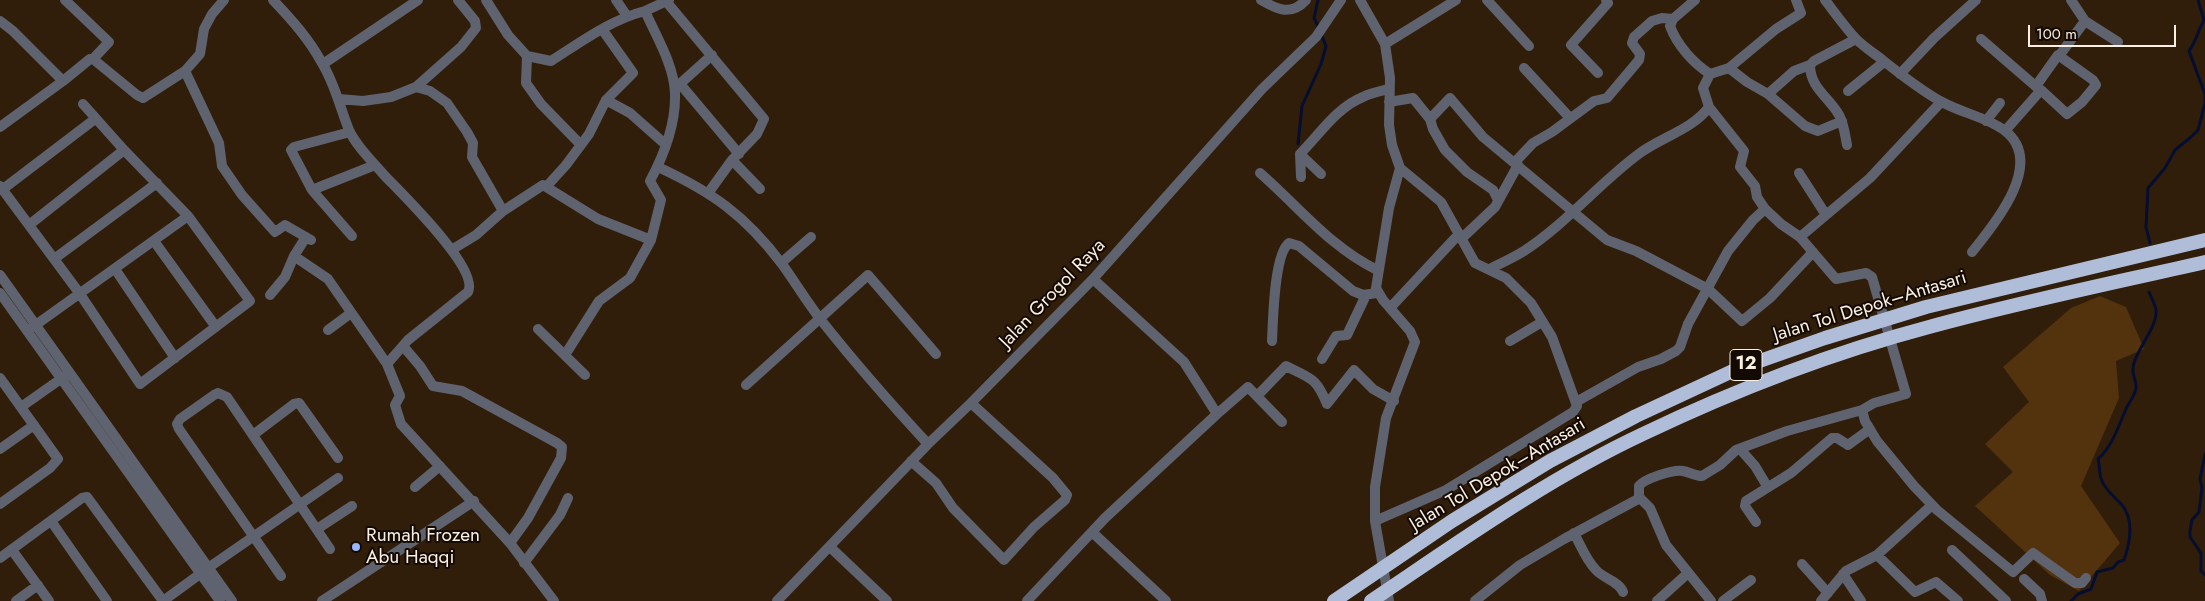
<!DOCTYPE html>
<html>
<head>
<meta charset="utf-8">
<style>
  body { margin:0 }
  #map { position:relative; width:2205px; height:601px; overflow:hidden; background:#311e0a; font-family:Jost,sans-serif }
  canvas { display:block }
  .scale { position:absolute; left:2028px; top:25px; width:148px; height:22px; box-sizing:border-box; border:2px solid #fbeee2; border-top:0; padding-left:6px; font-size:15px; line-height:18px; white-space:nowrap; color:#fbeee2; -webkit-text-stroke:4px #130a04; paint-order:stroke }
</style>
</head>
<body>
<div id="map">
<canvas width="2205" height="601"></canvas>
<div class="scale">100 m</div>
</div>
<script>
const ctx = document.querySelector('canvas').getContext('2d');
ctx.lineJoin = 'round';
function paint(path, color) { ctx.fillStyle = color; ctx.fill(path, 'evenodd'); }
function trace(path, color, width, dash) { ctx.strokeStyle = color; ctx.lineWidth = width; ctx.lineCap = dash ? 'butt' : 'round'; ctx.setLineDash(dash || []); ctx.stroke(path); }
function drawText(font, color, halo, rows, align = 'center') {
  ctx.font = font + ' Jost,sans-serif'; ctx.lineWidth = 4; ctx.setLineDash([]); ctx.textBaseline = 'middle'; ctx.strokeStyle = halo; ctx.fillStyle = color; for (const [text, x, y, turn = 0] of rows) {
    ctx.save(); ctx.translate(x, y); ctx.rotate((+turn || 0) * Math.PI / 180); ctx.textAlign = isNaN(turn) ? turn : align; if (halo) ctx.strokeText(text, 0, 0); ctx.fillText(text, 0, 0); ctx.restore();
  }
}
paint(new Path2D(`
  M2100,296L2126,307L2144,349L2116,361L2119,398L2081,486L2120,543L2079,591L2050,575L1975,506L2013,472L1985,444L2029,402L2003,367L2071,308Z`), '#53320e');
trace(new Path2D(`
  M1318,0L1314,18L1319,28
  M1298,144L1302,106L1321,64L1326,46L1321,34
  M2150,243L2146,227L2148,188L2165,168L2175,150L2191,137L2198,130L2205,103V94L2189,51C2196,41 2198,31 2204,20L2198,0
  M2205,454L2200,479L2202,488L2199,512L2192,520L2190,531V537L2201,553V571L2205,575
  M2071,601L2078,594L2091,589L2097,572L2113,568L2118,562L2124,560C2130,543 2135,521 2122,505C2115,497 2106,491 2102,481C2099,475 2100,466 2098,459C2113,445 2118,427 2126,409C2129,402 2135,396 2136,388C2137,378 2130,376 2134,363C2138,348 2158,325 2156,310C2155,304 2151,297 2149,292`), '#050e30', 3);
trace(new Path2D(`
  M65,0L109,42L93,59
  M273,0C292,20 309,39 322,63C335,84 340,108 349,130C356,146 373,162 384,175C401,193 480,269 468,292L408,340L387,364
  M486,0L508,35L527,56L551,61C581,42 610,20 645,11
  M616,0L627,16
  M665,0L764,119L757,134L732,160L709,192
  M1261,0C1278,10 1291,16 1306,0
  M1360,0L1385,44L1390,78L1389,125L1392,145L1400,168L1389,208L1376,288L1383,300L1410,331L1415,342L1386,418L1375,487V521L1389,601
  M1487,0L1529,46
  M1695,0L1673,19L1670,26C1677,45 1693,63 1710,74L1729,68L1776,29L1801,13L1796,0
  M1825,0C1835,13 1845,27 1856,39C1863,46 1872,52 1880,58C1899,73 1920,90 1942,102C1962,113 1986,117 2004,130C2047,162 1994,225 1972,252
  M2071,0L2085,21L2118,42
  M0,21L13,31L63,81
  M1981,39L2040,90
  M1385,44L1456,0
  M712,55L682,82L681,85L739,154
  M527,56L526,83L541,104L581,145
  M2059,56L2085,21
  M323,64L418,0
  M1524,68L1570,118
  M1729,68L1747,82L1768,94L1805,126L1818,131L1842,121
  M185,71L219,143L222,166L242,195L275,232L285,225L311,240
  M1598,73L1571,45L1608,3L1606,0
  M1900,74L1934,38L1976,0
  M416,87L430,91L447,103L467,132L473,143L472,157L503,211
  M1848,91L1884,62
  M1768,94L1794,71L1810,65
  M339,99L363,101L391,97L416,87L461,47L476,28L475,21L458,0
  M606,100L630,113L665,144
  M1389,102L1413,98L1430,119L1433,129L1445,150L1467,172L1493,190L1498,200
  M83,104L124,150
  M1709,107L1744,151L1740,167L1755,186L1757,197L1765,209
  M1430,119L1450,98L1483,137L1607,240L1636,251L1708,289L1742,321L1770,298L1813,252
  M1986,121L2000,103
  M0,127L63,81L90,59H93L137,95L143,98L185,71L200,54L204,29L212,14L224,0
  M2005,131L2041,90L2067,114L2082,102L2096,85L2093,80L2058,55L2036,86
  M350,132L294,147L291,150L312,190L352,236
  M1847,145C1845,135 1844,124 1839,115C1829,97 1810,88 1810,65L1814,61L1856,39
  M1300,154L1301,177
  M732,160L760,189
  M1515,162L1533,143L1552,132L1594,101L1607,98L1639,60L1640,54L1632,43L1634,37L1652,21L1662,18L1673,19
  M658,167C712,192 745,215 782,264C795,282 807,302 821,320C855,363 891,404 928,444
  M1260,173C1299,207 1330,247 1377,270
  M1799,173L1826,215
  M1321,174L1300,154C1319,135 1337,107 1363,97C1371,93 1381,91 1389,89
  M0,186L80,294L140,384L250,301L188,216L124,150L29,225
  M547,186L566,165L589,134L606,100L633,73L602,29
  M3,189L95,119
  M312,190L375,165
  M306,237L294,256L328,279L387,364L400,396L395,405L401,424L510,543L554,601
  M1800,237L1870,178L1941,102
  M1461,239L1495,207L1518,165
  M154,241L216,327
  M453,249L476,235L503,211L543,185L598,219L651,240
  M54,259L157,183
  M781,263L811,237
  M115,269L175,358
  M1490,269C1501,263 1513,258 1524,251C1566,224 1599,183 1640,153C1662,137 1693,129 1709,107L1703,88L1710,74
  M0,275L232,601
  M0,293L220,601
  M270,295L285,277L294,256
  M1390,308L1459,234
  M30,329L188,216
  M538,329L585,375
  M328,330L351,313
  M1272,341C1273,321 1274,254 1289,243L1299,246L1353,291L1363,295L1377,293
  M1510,341L1542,322
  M403,346L420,366L433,386L462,391L557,443L562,447L561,458L528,518L510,543
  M565,355L599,301L630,278L651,240L661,200L650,181C664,155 676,123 675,93C674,65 656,36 645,11L669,0
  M1322,359L1336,336L1347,335L1366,295
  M0,378L58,459L50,468L0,504
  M746,385L868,275L936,354
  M1257,396L1286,366C1311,379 1316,377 1327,404L1354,370L1373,389L1394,401
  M1576,402L1638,367L1661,359L1676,351L1680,347L1688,324L1728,251L1753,220L1765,209L1781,224L1800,237L1836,279L1866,273L1872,277L1906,394L1874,403L1862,410L1865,421L1877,441L1914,486L1937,510L2013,572L2033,553L2075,583H2082L2086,578
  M21,407L65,376
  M1217,414L1248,387L1282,422
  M253,435L294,404L299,403L338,458
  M0,449L34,425
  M1740,449L1755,466L1767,486
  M911,461L936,483L953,508L1004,560L1034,527L1065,500L1067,495L1053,478L971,403
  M415,487L440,466
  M1639,498V486C1644,479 1673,469 1683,471C1689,472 1695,476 1702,476L1720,465L1736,450L1787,431L1862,410
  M51,521L107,601
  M1375,521L1446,490L1573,412L1577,406L1552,337L1531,303L1506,278L1475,263L1441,202L1400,168
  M1756,522L1745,506L1746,501L1791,473L1832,438H1837L1848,445L1870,429
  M317,529L352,506
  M1092,532L1166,601
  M1574,533C1581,546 1586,560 1596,570C1604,579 1619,581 1623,592
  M830,547L887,601
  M12,550L49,601
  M1952,550L2006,601
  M1877,555L1915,592L1936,582L1958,601
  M0,558L82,498L87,497L163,601
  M524,563L560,515L568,498
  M1802,564L1828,593
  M208,568L338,478
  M1843,574L1861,601
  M281,576L179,429L177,424L180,419L214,395L218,393L227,397L330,549
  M2024,579L2040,594L2042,601
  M16,601L38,585
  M163,601L200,574
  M322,601L474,501
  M777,601L928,444L971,403L1093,279L1262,89L1316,37L1341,0
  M1027,601L1105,518L1217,414L1184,362L1093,279
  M1475,601L1520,565L1564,539L1640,498L1650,508L1666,545L1711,601
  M1657,601L1687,574
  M1723,601L1751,580
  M1821,601L1846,571L1877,555L1932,505`), '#5e636f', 10);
trace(new Path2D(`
  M1334,601L1452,521L1550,461L1636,416L1737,369L1825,338L1926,307L2205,240
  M1371,601C1459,542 1547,479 1643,434C1735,390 1831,353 1929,327C2020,302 2113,283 2205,262`), '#b0bdd9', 14);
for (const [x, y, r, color] of [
  [356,547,5,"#99b5fd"]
]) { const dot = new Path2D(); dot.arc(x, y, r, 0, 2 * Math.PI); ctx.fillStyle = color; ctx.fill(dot); trace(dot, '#130a04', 2); }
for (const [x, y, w] of [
  [1746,365,32]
]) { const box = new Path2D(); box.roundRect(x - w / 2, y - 15.5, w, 31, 4); ctx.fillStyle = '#130a04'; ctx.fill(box); trace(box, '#fbeee2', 1); }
drawText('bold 18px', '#fbeee2', null, [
  ["12",1746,365]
]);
drawText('19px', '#fbeee2', '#130a04', [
  ["Jalan Grogol Raya",1053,294,-46],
  ["Jalan Tol Depok–Antasari",1870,307,-17],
  ["Jalan Tol Depok–Antasari",1498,475,-31]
]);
drawText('19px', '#fbeee2', '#130a04', [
  ["Rumah Frozen",366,536],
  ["Abu Haqqi",366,558]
], 'left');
</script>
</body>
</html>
